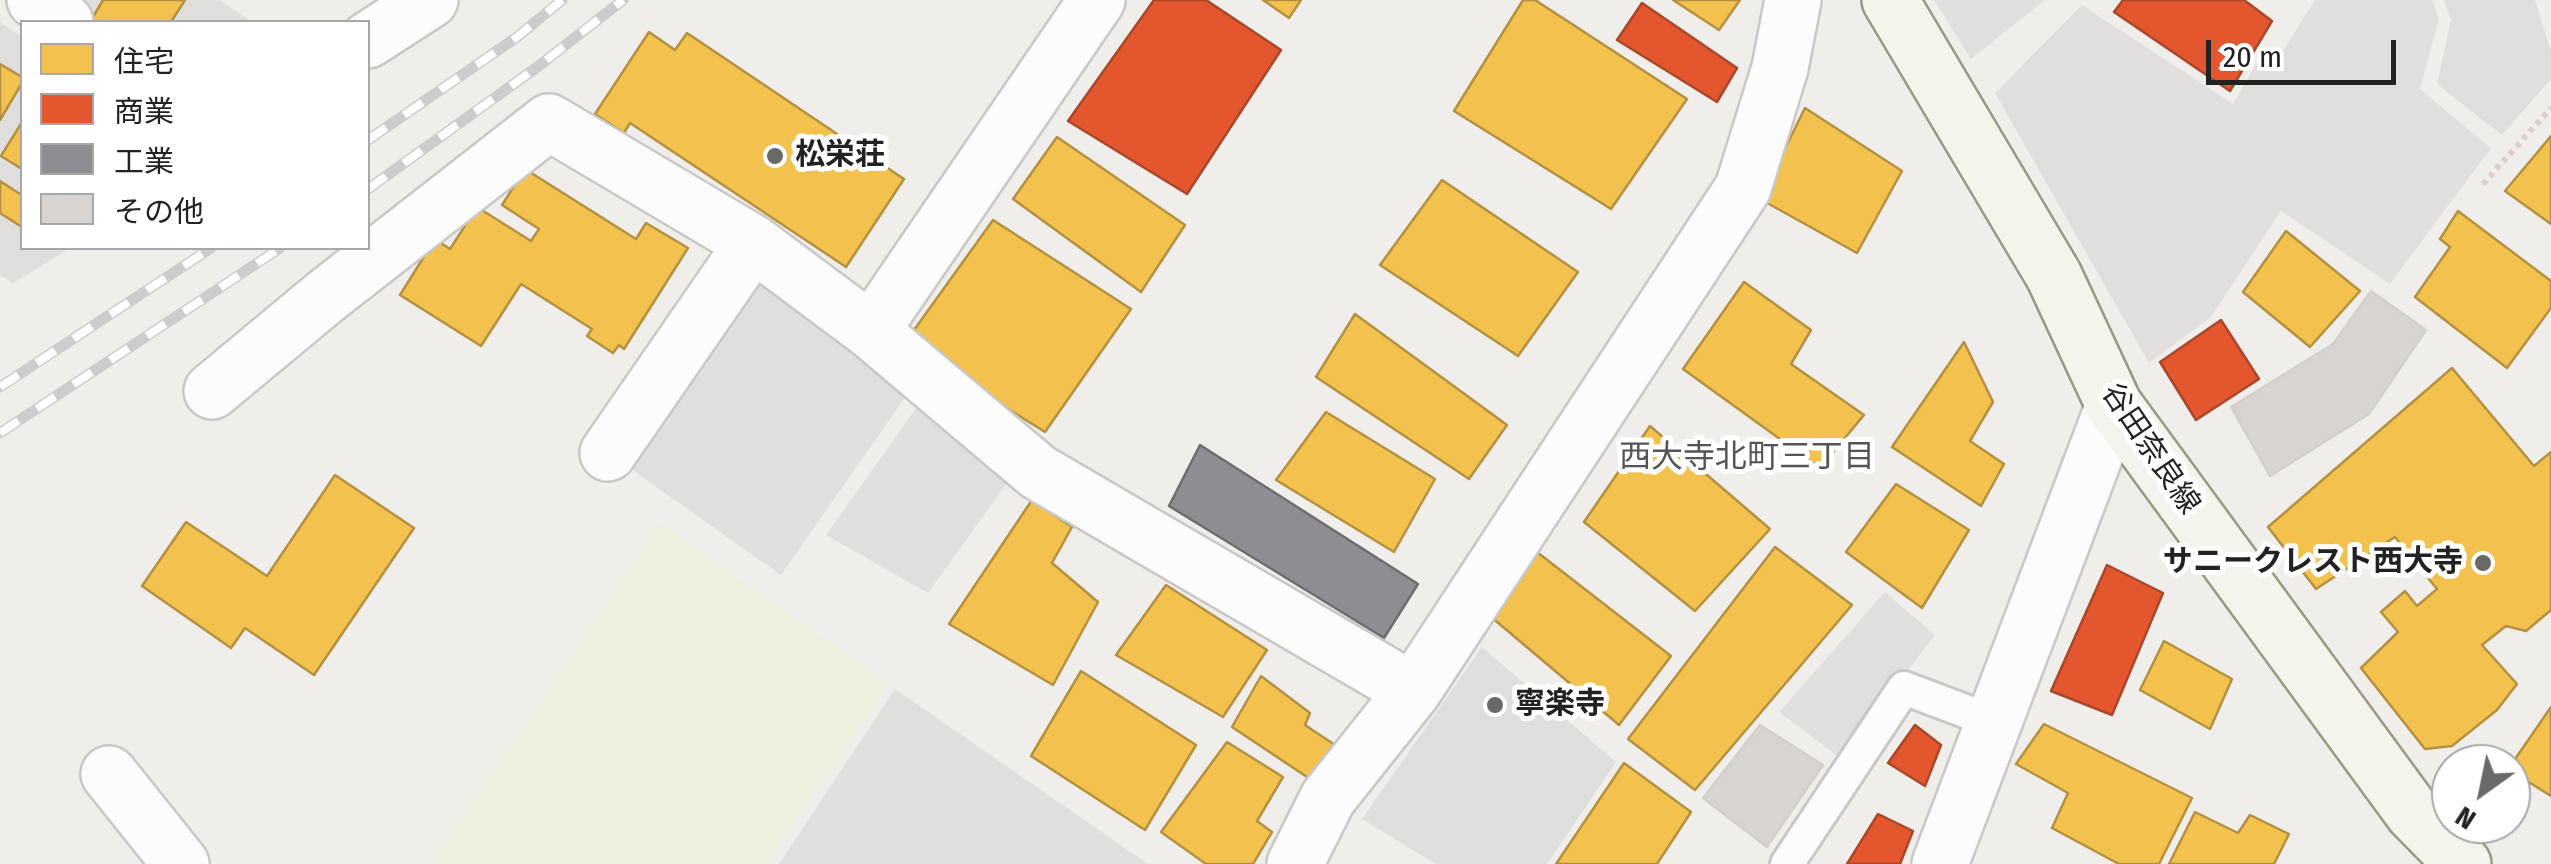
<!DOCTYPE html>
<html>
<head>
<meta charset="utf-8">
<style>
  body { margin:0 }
  #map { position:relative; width:2551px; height:864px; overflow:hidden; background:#f0eeeb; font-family:"Fira Sans Condensed","Noto Sans JP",sans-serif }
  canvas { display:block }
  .legend { position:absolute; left:20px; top:20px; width:350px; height:230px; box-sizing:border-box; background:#fff; border:2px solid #a7a7a7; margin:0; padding:12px 18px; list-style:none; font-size:30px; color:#222 }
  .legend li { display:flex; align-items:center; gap:20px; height:50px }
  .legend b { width:50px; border:2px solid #a7a7a7 }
  .north { position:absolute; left:2431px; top:744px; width:100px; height:100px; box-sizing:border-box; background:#fff; border:2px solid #a7a7a7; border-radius:50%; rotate:213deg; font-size:28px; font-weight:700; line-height:40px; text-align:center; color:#222 }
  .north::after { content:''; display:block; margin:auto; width:35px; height:45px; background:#6a6968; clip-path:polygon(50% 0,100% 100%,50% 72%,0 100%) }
  .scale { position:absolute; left:2206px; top:40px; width:190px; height:45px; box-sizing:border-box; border:5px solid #222; border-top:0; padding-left:12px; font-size:30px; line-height:35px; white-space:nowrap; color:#222; -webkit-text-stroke:8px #fff; paint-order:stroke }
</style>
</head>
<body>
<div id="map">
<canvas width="2551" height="864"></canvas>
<ul class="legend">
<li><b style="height:28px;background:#f2c14e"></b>住宅</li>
<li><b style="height:28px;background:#e4572e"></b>商業</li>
<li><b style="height:28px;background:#8d8d92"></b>工業</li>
<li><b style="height:28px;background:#d7d4d2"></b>その他</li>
</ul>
<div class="north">N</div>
<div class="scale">20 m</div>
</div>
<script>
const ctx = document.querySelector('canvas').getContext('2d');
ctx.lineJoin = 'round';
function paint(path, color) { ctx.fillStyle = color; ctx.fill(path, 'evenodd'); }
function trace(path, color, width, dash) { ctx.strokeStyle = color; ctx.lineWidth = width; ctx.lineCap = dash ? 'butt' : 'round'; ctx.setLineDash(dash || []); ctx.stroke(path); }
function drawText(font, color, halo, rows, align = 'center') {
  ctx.font = font + ' "Fira Sans Condensed","Noto Sans JP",sans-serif'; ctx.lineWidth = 10; ctx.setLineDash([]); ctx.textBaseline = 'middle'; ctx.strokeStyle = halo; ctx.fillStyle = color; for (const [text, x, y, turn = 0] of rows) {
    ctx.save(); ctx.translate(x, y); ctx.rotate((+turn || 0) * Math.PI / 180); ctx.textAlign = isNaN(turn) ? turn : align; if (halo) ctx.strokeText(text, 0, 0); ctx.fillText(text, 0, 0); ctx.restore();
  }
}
paint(new Path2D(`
  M33,0H219L252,22H66Z
  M2444,0H2535L2551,51V79L2502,135L2437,84L2451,20Z
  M0,22L22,37V248H71L13,283L0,275Z`), '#dfdedc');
paint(new Path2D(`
  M1482,647L1616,762L1547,864H1436L1362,819Z`), '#dededc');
paint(new Path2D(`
  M659,523L889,684L766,864H431Z`), '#efefdf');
paint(new Path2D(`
  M1934,0H2045L1971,59Z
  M2315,0H2432L2439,19L2420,89L2491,148L2390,284L2281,211L2210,318L2149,363L1995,93L2082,5L2233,104L2259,59H2278Z
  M750,271L913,386L781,575L618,460Z
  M926,394L1022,462L928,593L826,535Z
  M1885,592L1935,635L1840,758L1779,712Z
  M895,689L1148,864H779Z`), '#e0dfde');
const homes = new Path2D(`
  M103,0H185L171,22H90Z
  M1263,0H1301L1289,18Z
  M1523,0H1535L1687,99L1611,209L1454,111Z
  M1673,0H1740L1719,30Z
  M649,32L675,50L687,33L904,179L846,267L630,123L624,133L595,114Z
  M0,64L22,77V83L0,120Z
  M1805,108L1902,171L1857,253L1760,199Z
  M22,122V169L1,156Z
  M2551,136V224L2505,191Z
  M1057,137L1185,225L1141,292L1013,199Z
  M525,169L636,239L646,223L688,248L624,349L619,345L613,353L587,336L592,329L521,284L481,346L400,295L435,239L450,249L477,207L531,241L539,229L502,205Z
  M1442,180L1578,272L1518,356L1380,265Z
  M0,181L20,194L22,191V227L0,213Z
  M2458,211L2551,281V308L2507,368L2415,297L2450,247L2440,239Z
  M993,220L1131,309L1045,432L904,344Z
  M2286,231L2360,291L2310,347L2243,292Z
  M1744,282L1811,330L1791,364L1864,415L1820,468L1683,369Z
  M1355,314L1507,425L1469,479L1316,377Z
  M1964,342L1993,402L1970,441L2004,464L1981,506L1892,447Z
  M2452,368L2534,466L2551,452V610L2526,631L2506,626L2482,645L2517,684L2497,710L2452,746L2425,749L2361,668L2398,632L2381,612L2405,591L2417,606L2437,589L2395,537L2316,589L2268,527Z
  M1326,412L1435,479L1394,552L1276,480Z
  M1650,426L1770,529L1695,611L1584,522Z
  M335,475L414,528L314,675L245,628L231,648L142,586L186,522L267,576Z
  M1896,484L1969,530L1922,608L1846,552Z
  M1032,500L1072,527L1052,563L1098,602L1053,685L949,624Z
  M1775,547L1852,605L1695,790L1628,739Z
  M1537,552L1671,656L1619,725L1490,616Z
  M1166,585L1267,650L1223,717L1116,655Z
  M2164,641L2232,679L2210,729L2140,690Z
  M1081,671L1196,745L1145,830L1031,756Z
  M1261,676L1310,713L1305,725L1335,745L1313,781L1232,727Z
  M2551,707V796L2511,771V765Z
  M2044,724L2192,798L2159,864H2119L2052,828L2068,793L2016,764Z
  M1227,742L1283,777L1257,821L1272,832L1253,864H1206L1161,832Z
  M1624,763L1691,812L1657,864H1556Z
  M2195,812L2238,833L2250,815L2289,834L2274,864H2169Z`);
paint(homes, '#f2c14e');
trace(homes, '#b49141', 2.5);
const shops = new Path2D(`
  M1154,0H1206L1281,50L1187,194L1068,121Z
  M2123,0H2244L2272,21L2230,91L2114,12Z
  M1642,3L1737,68L1717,102L1617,40Z
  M2221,320L2259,379L2196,420L2160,362Z
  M2107,565L2163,593L2112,715L2051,691Z
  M1915,725L1941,745L1925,786L1888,763Z
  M1878,814L1913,831L1900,864H1847Z`);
paint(shops, '#e4572e');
trace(shops, '#aa472a', 2.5);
const industry = new Path2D(`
  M1200,445L1418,584L1384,638L1169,506Z`);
paint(industry, '#8d8d92');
trace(industry, '#6d6d70', 2.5);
const building = new Path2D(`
  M2371,291L2426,330L2369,414L2270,476L2231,407L2333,344Z
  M1760,725L1823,765L1767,847L1703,798Z`);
paint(building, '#d7d4d2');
trace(building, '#d3d0cc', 2.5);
const service = new Path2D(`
  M1787,864L1904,688L1994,722`);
const minor = new Path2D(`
  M35,0L65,22
  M1097,0L871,331L1038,472L1413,691
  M368,40L430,0
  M212,391L325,297L549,122L753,243L871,331
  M608,453L753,243
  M109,774L181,864
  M1295,864L1328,798L1413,691L1743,188L1780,68L1793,0
  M1940,864L2114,405`);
const secondary = new Path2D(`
  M1890,0L2054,276L2114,405L2413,813L2463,864`);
trace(service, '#c9c8c7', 38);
trace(minor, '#c9c8c7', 60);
trace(secondary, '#999a82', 60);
trace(new Path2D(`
  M2483,184L2551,108`), '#dccecd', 6, [5, 5]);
trace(service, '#fdfcfc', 32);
trace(minor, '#fdfcfc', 55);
trace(secondary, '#f4f4ed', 55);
const rail = new Path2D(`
  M368,140L517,37L562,0
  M368,189L540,65L623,0
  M0,387L211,248
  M0,433L280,248`);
trace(rail, '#ccc', 11);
trace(rail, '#fff', 8, [22]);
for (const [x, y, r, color] of [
  [775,156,10,"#6a6968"],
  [2483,563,10,"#6a6968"],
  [1495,705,10,"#6a6968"]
]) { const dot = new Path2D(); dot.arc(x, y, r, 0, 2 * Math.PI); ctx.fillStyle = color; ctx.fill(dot); trace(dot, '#fff', 4); }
drawText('bold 30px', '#222', '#fff', [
  ["松栄荘",795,156],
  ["サニークレスト西大寺",2463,563,"right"],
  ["寧楽寺",1515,705]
], 'left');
drawText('30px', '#222', '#fff', [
  ["谷田奈良線",2150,449,56]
]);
drawText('32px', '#555', '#fff', [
  ["西大寺北町三丁目",1747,458]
]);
</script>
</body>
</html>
